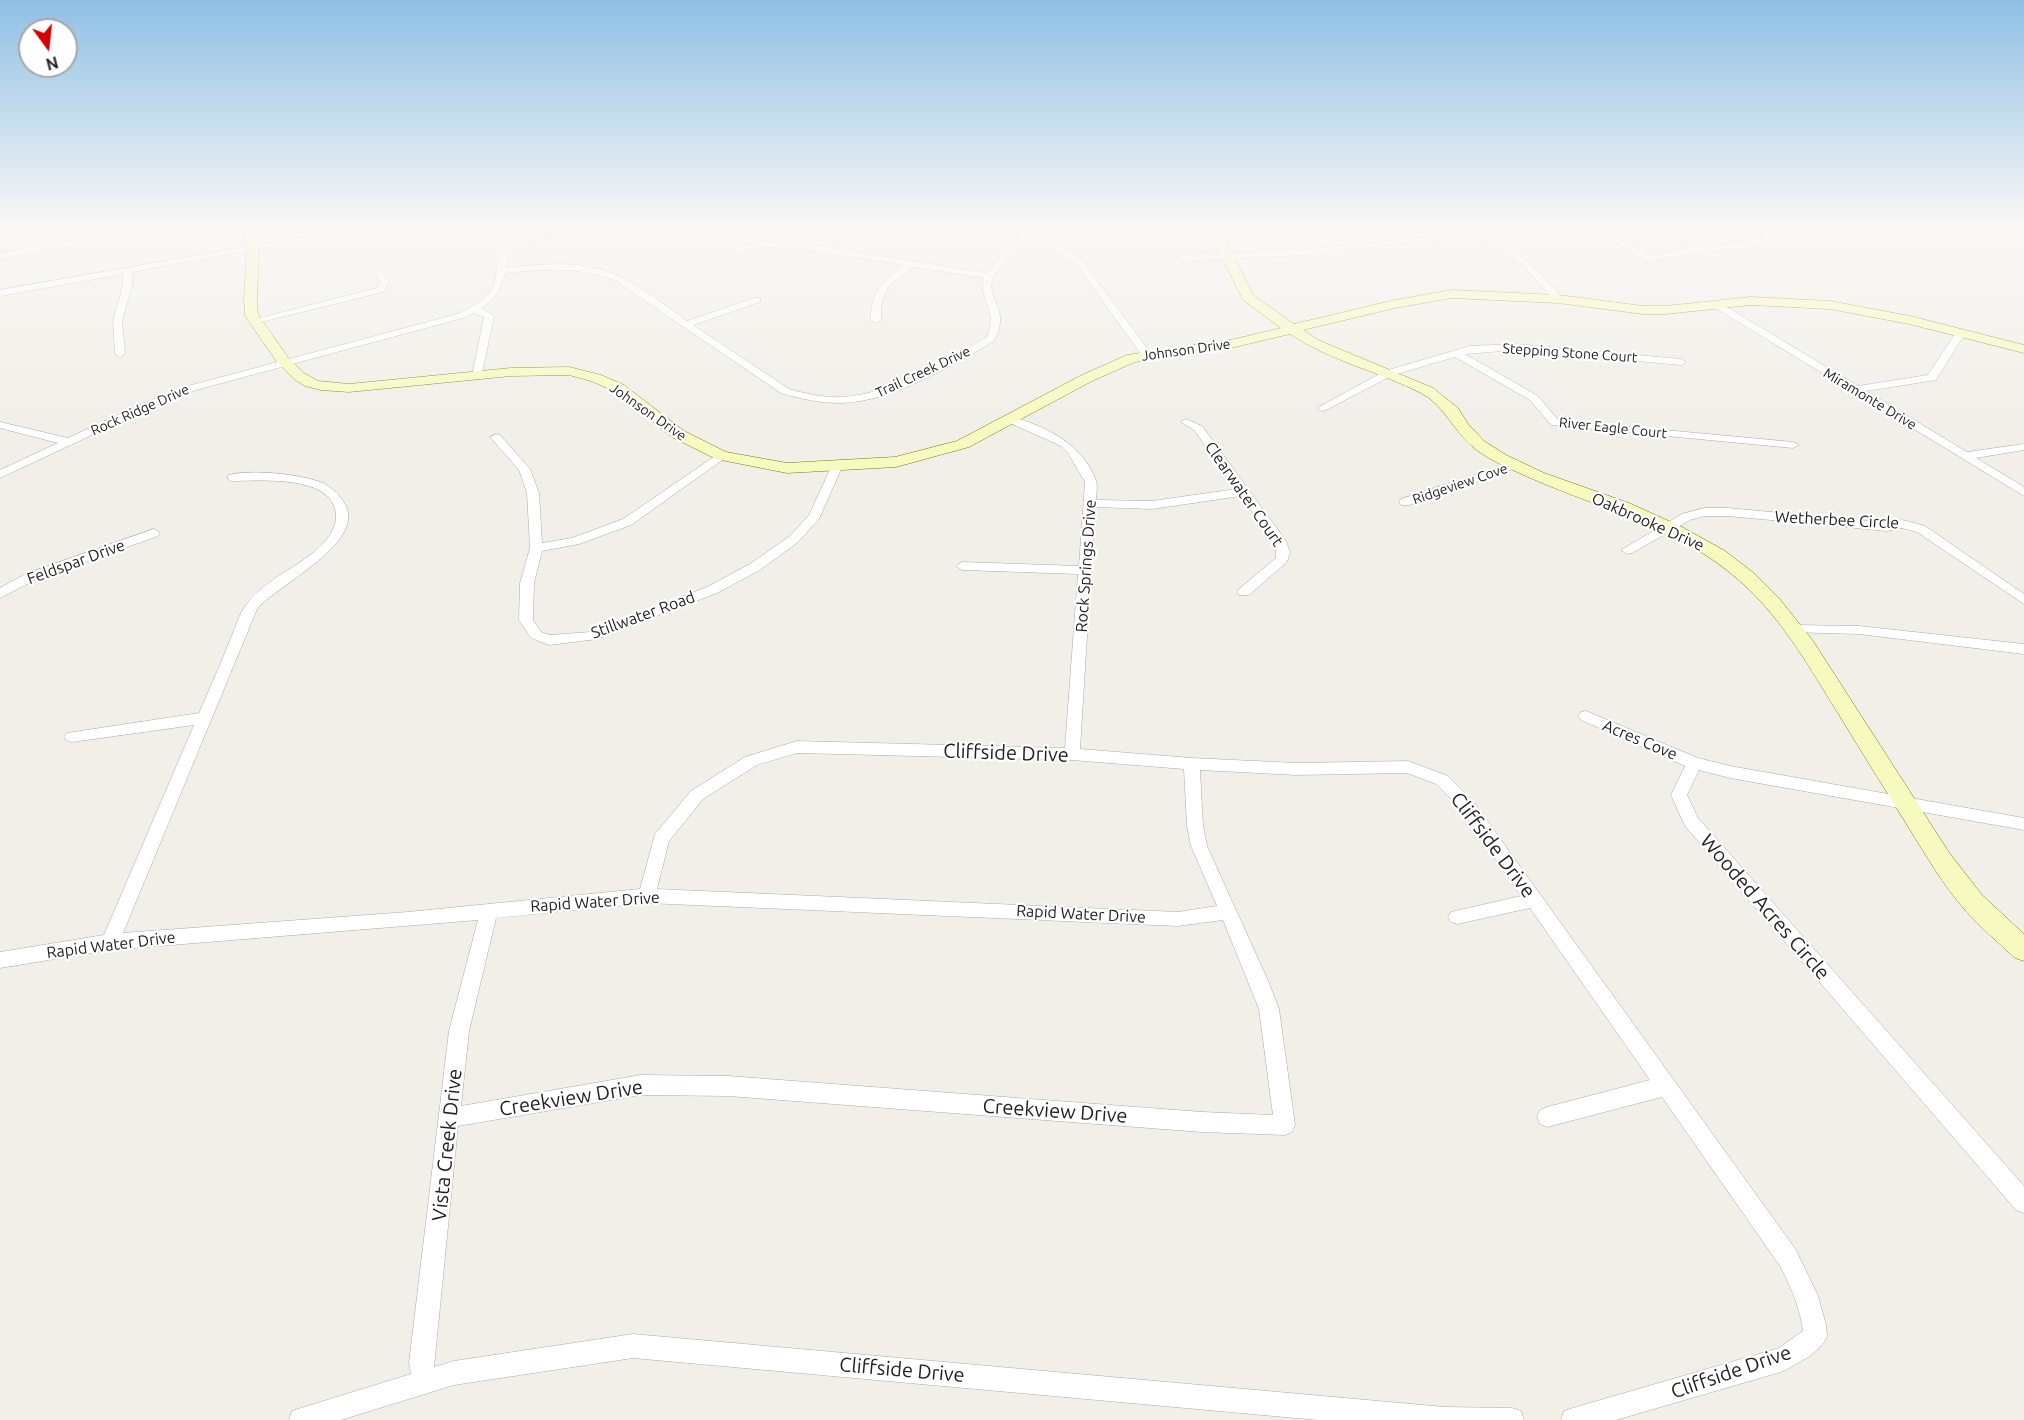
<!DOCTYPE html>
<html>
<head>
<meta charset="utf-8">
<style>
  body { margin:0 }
  #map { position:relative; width:2024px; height:1420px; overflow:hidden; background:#f2efe9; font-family:Ubuntu,sans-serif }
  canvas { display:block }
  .north { position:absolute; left:18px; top:18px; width:60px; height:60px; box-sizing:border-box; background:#fff; border:2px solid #a7a7a7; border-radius:50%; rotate:165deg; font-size:16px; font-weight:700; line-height:24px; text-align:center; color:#222 }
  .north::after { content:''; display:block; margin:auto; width:21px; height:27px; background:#d40000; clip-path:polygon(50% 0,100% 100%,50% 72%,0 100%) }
</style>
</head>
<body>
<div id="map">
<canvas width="2024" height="1420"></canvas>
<div class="north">N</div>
</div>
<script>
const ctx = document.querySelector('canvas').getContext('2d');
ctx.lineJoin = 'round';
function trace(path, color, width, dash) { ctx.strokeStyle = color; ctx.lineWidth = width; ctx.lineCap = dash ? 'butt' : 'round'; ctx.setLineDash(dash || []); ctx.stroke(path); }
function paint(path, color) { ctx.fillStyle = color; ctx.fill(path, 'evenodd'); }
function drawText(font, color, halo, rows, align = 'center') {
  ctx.font = font + ' Ubuntu,sans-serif'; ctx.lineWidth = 4.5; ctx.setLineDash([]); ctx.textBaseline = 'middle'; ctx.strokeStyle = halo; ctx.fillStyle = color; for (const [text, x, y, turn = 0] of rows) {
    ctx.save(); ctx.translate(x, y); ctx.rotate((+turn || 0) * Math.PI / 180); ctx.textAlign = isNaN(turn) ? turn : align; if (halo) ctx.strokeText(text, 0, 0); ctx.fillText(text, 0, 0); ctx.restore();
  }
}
const street = new Path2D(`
  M150,227H169L0,259V253Z
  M358,227H377L132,272V286L122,321L125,354L120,357L115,354L113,321L123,286V274L0,296V290Z
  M408,227H417L410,234H404L403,232Z
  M552,227H566C545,239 510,237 506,268C544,264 585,259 621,277C644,288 666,306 687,321L754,298H760V302L693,325L789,389C807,394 824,398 843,397C890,394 947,361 987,337C999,308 978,303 984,278L913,267C891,284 880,289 881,320L876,323L871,320C871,290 882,283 904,265L794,248L758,247L737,253L733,250L734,248L758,241L794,242L987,273L1001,256L1021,238L955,227H980L1026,234L1033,227H1042L1033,236L1056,243L1082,260L1152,355L1143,357L1076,264L1050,247L1029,240C1017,250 1003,260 995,274C981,298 1013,307 994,341C952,366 891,402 841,403C820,403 801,399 781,393L616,281C579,266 543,269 505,273L499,292L482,308L494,316L481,378L472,376L484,317L474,313L463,318L196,390L154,406L0,478V470L58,443L0,428V422L68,438L146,402L188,386L457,314C472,307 490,299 495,281C497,273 496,265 499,257C508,238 533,232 552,227Z
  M1489,227H1510L1484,233C1516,250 1539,269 1561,297V301H1555L1519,261L1475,235L1304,255L1182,261L1178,258L1182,255C1285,253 1387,244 1489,227Z
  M1590,227H1600L1649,256L1694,247L1764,239L1754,227H1763L1773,237L1771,243L1757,247L1694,253L1648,262Z
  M376,271H382L389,282L383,292L253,324L248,321L377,288L381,282L375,273Z
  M1714,303H1720L1858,386L1928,375L1957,331H1963L1965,333L1936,380L1866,391L1967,452L2024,444V450L1976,458L2024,487V496L1714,307Z
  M1515,344L1681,359L1686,362L1681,365L1515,350L1465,354L1538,396L1558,420L1793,442L1799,445L1793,448L1551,425L1530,400L1455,357L1393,375L1326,410L1322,411L1317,408L1385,371L1470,346Z
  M1012,417C1046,426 1084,445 1096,481C1098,486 1096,494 1096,500L1152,501L1236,489L1194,430L1181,422L1186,419L1202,426L1286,541L1290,552L1287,562L1249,595H1239L1237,592L1239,589L1276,558V544L1241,496L1152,509L1095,507L1080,749L1192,758L1296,763L1408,761L1448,776L1473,801L1796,1250L1818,1296L1826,1325L1827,1336L1823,1344L1810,1356L1784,1371L1616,1420H1561L1564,1411L1573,1408L1779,1348L1803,1331C1800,1307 1791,1287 1780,1266L1662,1097L1547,1127L1540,1124L1537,1117L1540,1110L1547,1107L1650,1080L1530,908L1457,924L1451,922L1448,917L1451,912L1521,896L1461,809L1436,784L1407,773L1296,775L1200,770L1203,826L1207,846L1269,983L1279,1009L1295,1125L1292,1132L1285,1135L1202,1132L728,1096L641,1095L458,1126L434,1367L454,1361L633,1334L1445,1407L1512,1408L1521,1411L1524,1420H1318L633,1358L454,1385L341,1420H289L292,1411L301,1408L411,1374L409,1363L449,1031L478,920L110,950L0,968V952L104,935L194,725L72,742L67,741L64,737L67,733L199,713C210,688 221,663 231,638C236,627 239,614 246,605C264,581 292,570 314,552C326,542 337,529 336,514C333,474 258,481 232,481L228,479V475C251,469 301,474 323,483C331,487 337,493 343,501C371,541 279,583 257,609L123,933L408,912L640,889L655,834L691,791L745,757L797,741L1065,748L1078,574L962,570L956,566L962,562L1079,566L1085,482L1068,453L1061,446L1008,422L1007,420ZM797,753L1072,760L1184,769L1187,826L1191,846L1217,906L1178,912L657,889L669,841L703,799L757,765ZM647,903L1178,926L1223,920L1259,1009L1273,1115L1202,1112L728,1076L641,1075L461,1106L469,1031L496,918Z
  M496,434L500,435L530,469L539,493L542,543L572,538L623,519L718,454L722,453L728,456L631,525L579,544L542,551L534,583L533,620L541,632L550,635L590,632L707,587L750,564L790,536L809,515L832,465H840L842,467L819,519L798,542L760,570L717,593L597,639L549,645L531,638L519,620L520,583L530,548L527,493L519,470L490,437Z
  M1515,462L1521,465L1519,467L1409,505H1401L1399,502L1401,499Z
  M1704,508H1728L1887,523L1902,520L1925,526L2024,594V604L1917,532L1902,528L1887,531L1728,516H1704L1690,520L1632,553L1627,554L1621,550L1682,514Z
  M154,529L160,533L158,536L35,580L0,598V588L25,574Z
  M1793,625L1859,626L2024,644V654L1859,634L1788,632L1786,629L1788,626Z
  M1586,711L1698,758L1730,766L2024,818V830L1730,778L1699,770L1687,795L1698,818L2024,1186V1213L2016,1210L1685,826L1671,795L1685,766L1581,720L1578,716L1581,712Z`);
const secondary = new Path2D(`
  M243,227H255C262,254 256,281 257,309L259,316L287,356L304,373L318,381L349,384L511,368L569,367L601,375L624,385L684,431L726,452L787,463L895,457L957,441L1082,375L1127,355L1235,339L1281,328L1243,300L1207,227H1219L1253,295L1294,324L1395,300L1452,290L1558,295L1643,306H1666L1751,297L1830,301L1910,316L2024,345V353L1909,324L1830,309L1751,305L1666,314H1643L1558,303L1452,298L1395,308L1303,330L1318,340L1433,388L1458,408L1468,424L1484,441L1506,455L1544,473L1629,503L1682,527L1725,551L1755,574L1778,597L1813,641L1950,854L1982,895L2024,934V961L2015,958C1998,942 1980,927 1965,910C1943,885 1926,855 1909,828C1886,791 1863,754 1841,718C1811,670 1783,619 1741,582C1677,524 1591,507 1515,471C1500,464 1484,457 1472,446C1453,430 1444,405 1421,393C1378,371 1330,361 1290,334L1235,347L1135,362L1092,381L969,447L896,467L787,473L716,459L672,437L614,391L591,381L569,375L511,376L349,392L321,390L305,386L294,379L277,362L245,316L244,299L247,248Z`);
trace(street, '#a9a9a9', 1);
trace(secondary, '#707d05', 1);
paint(street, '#fff');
paint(secondary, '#f7fabf');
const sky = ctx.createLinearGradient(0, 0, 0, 426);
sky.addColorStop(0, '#8fc0e4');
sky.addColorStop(0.53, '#f9f8f5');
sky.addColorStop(1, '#f9f8f500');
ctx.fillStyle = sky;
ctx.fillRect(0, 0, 2024, 426);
drawText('14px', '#222', '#fff', [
  ["Johnson Drive",1186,350,-8],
  ["Stepping Stone Court",1570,353,4],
  ["Trail Creek Drive",923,372,-25],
  ["Miramonte Drive",1870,399,31],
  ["Rock Ridge Drive",140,410,-24],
  ["Johnson Drive",648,412,35],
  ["River Eagle Court",1613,428,6],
  ["Ridgeview Cove",1460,484,-19]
]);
drawText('16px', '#222', '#fff', [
  ["Clearwater Court",1244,494,55],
  ["Wetherbee Circle",1837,520,3],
  ["Oakbrooke Drive",1648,522,24],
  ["Feldspar Drive",76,562,-20],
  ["Rock Springs Drive",1086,566,-86],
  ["Stillwater Road",643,615,-20],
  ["Acres Cove",1640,740,23],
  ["Rapid Water Drive",595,902,-4],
  ["Rapid Water Drive",1081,914,3],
  ["Rapid Water Drive",111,945,-7]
]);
drawText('20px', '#222', '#fff', [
  ["Cliffside Drive",1006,753,2],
  ["Cliffside Drive",1493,845,53],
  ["Wooded Acres Circle",1765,907,49],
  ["Creekview Drive",571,1098,-9],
  ["Creekview Drive",1055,1111,4],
  ["Vista Creek Drive",447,1145,-84],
  ["Cliffside Drive",902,1370,5],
  ["Cliffside Drive",1731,1372,-19]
]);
</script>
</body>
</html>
